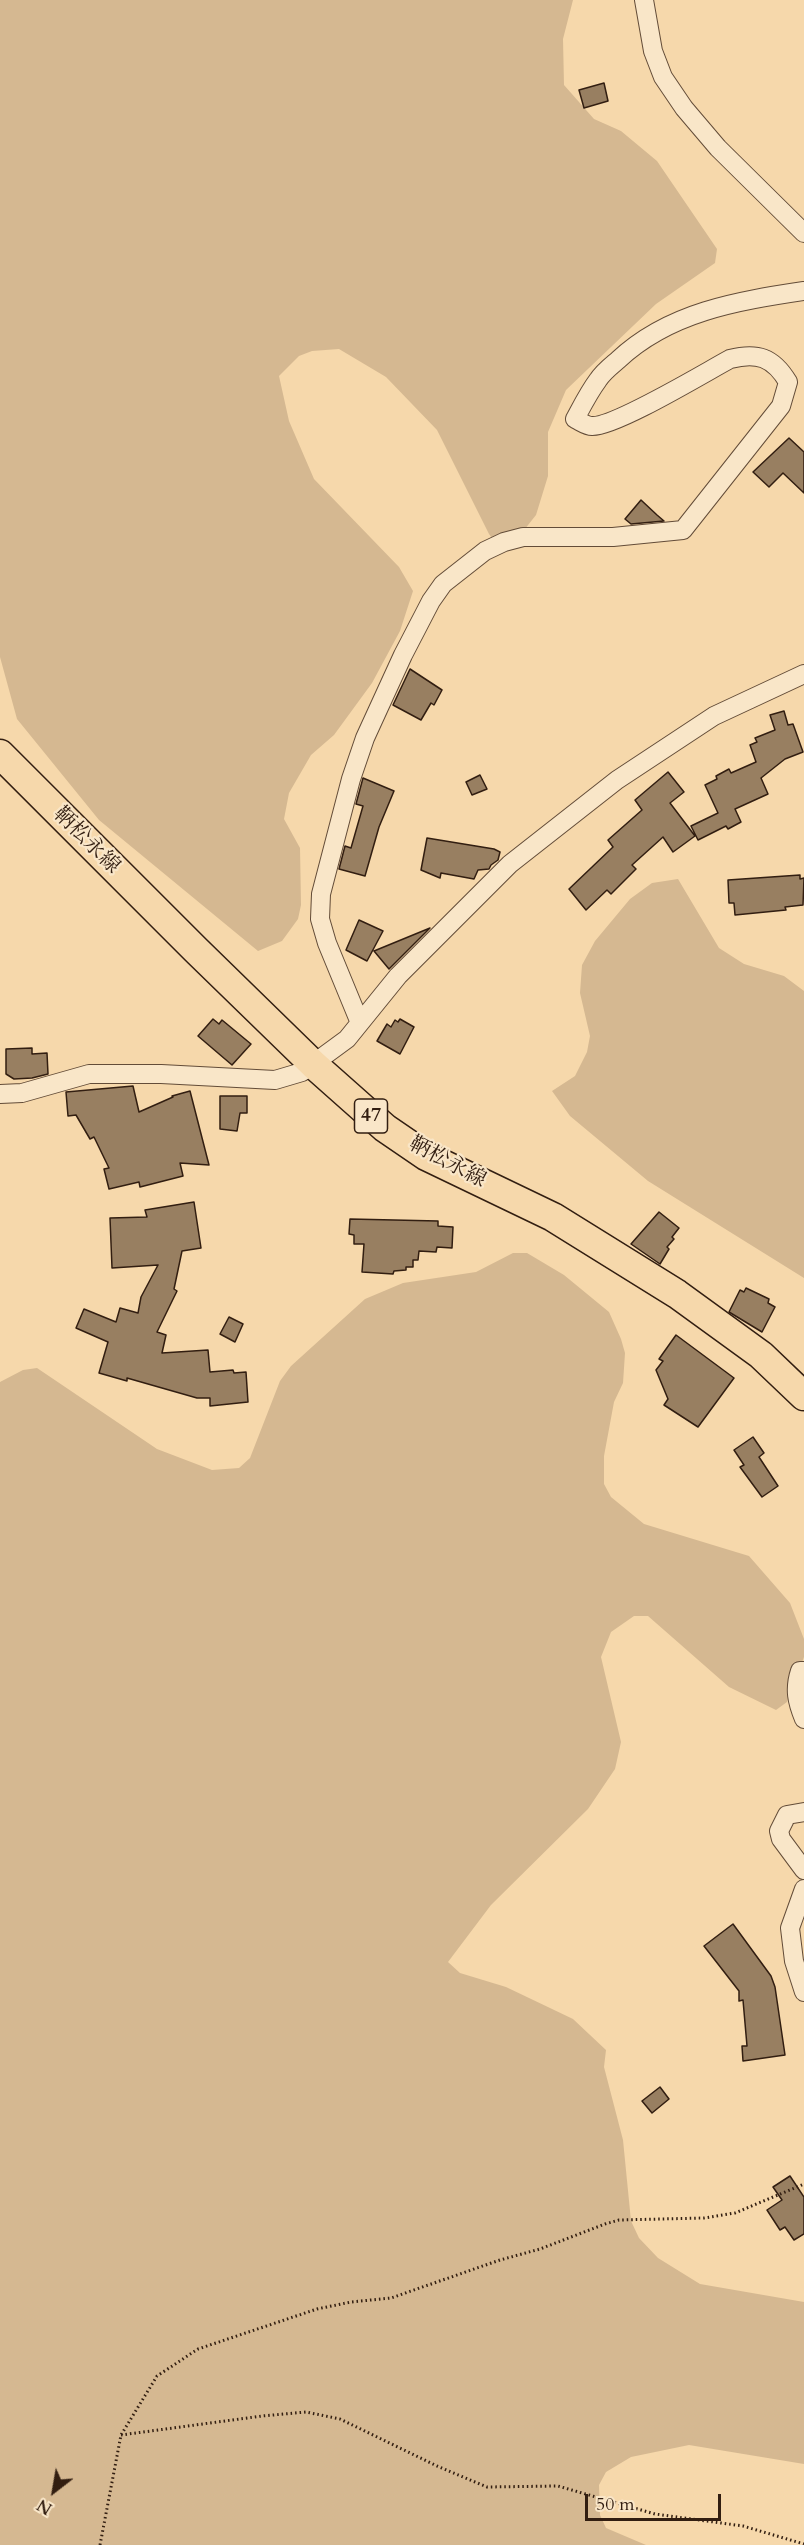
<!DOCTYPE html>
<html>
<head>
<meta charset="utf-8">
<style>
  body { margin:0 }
  #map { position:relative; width:804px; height:2545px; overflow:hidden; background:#f6d8ab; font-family:Cardo,serif }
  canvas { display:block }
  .north { position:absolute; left:24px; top:2461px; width:60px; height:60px; -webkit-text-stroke:4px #f9e6c8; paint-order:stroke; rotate:211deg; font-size:16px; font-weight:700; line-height:24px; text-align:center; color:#321e11 }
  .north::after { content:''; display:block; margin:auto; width:21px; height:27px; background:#321e11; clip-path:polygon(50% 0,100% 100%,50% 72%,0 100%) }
  .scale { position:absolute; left:585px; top:2494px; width:136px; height:27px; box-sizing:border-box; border:3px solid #321e11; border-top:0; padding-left:8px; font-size:18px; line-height:21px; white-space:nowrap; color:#321e11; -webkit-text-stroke:4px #f9e6c8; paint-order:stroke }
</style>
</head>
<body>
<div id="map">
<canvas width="804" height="2545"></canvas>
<div class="north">N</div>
<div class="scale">50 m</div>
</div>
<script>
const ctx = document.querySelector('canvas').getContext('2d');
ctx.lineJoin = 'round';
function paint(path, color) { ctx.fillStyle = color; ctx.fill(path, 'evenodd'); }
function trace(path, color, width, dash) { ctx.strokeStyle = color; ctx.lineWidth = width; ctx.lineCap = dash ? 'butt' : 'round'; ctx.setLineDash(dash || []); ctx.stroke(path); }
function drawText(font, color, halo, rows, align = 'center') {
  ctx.font = font + ' Cardo,"Noto Serif JP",serif'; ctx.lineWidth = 4.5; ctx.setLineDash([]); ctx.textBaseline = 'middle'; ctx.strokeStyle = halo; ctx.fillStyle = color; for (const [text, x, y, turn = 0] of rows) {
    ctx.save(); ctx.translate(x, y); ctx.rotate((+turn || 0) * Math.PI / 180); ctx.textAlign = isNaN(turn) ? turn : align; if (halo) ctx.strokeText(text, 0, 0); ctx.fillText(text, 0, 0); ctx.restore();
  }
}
paint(new Path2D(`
  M0,0H573L563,39L564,85L594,119L621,131L657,161L717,249L715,263L656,304L566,390L548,432V476L536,515L509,549L497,545L489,534L437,430L386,377L339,349L312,351L299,356L279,376L289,421L314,479L399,567L413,591L400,631L372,683L334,735L311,755L289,793L284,819L300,848L301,905L298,919L282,941L258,951L99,820L17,719L0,657Z
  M678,879L719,948L744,964L784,976L804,991V1278L648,1181L570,1116L552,1091L575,1076L587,1052L590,1036L580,993L582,965L595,941L630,899L652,883Z
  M513,1253H527L564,1275L609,1312L621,1339L625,1353L623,1383L614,1402L604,1456V1484L611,1497L644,1524L749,1556L790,1603L804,1639V1657L787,1702L776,1710L729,1687L648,1616H634L611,1632L601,1657L621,1742L615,1769L588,1809L491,1905L448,1962L460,1973L506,1987L573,2019L606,2050L604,2067L623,2140L631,2221L639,2238L658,2258L700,2284L804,2302V2464L689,2445L631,2457L606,2472L599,2485L600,2515L606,2528L646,2545H0V1382L23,1370L37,1368L157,1449L212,1470L239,1468L250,1458L280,1381L291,1366L365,1299L403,1283L476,1272Z`), '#d5b891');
const building = new Path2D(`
  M604,83L608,101L584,108L579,90Z
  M789,438L804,452V493L783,473L769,487L753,472Z
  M641,500L657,515L664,521L631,524L625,519Z
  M410,669L442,690L434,705L431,703L421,720L393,705Z
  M784,711L788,725L793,724L803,752L785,759L761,778L768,794L735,809L741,822L728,829L726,826L698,840L691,826L718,813L705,785L717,779L716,776L729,769L731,773L756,762L750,745L757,742L755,738L775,730L770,715Z
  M668,772L684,792L670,803L695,836L673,852L663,837L632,865L636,869L611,894L607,890L586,910L569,889L613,847L608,840L642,810L635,800Z
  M480,775L487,789L472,795L466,782Z
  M363,778L394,791L379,827L365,876L339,869L345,846L351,848L363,806L356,804Z
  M427,838L494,849L500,852L498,860L491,865L489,869L478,870L474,879L441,873L440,878L421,870Z
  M800,875V879L804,878L803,905L785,907L786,910L735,915L734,903H729L728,880Z
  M359,920L383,931L367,961L346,950Z
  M430,928L389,969L374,951Z
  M213,1019L219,1024L222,1020L251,1044L232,1065L198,1036Z
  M400,1019L414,1027L400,1054L377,1041L387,1024L391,1027L395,1020L398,1022Z
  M32,1048V1054L47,1053L48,1074L32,1078L14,1079L6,1074V1049Z
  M133,1086L139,1112L173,1097L172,1096L190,1091L209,1165L180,1163L183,1176L140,1187L139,1182L109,1189L104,1169L109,1168L94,1137L90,1139L76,1115L68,1116L66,1092Z
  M220,1096H247V1113H240L237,1131L220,1129Z
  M194,1202L201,1248L182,1251L174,1289L177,1291L157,1332L166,1335L162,1353L208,1350L210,1372L233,1370L234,1373L246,1372L248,1402L210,1406V1398H197L127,1378V1381L99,1373L108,1342L76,1328L84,1309L116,1322L120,1308L138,1313L141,1297L158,1265L112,1268L110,1218L147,1217L145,1210Z
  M659,1212L679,1228L672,1237L674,1239L667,1247L669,1249L660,1264L631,1244Z
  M350,1219L438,1221V1226L453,1227L452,1248L437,1247L436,1252L419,1251L418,1260H413V1267H406V1270L394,1271L393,1274L362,1272L364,1244H354V1235L349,1234Z
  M746,1288L769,1299L768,1303L775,1307L762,1332L729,1312L740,1290L744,1292Z
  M229,1317L243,1324L235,1342L220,1334Z
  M676,1335L734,1378L698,1427L664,1405L668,1399L656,1370L663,1361L659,1359Z
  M753,1437L764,1453L759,1457L778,1486L762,1497L740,1467L744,1465L734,1450Z
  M733,1924L771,1976L775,1987L785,2055L743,2061L742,2046H747L743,2000L739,2001V1991L704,1946Z
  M660,2087L669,2099L652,2113L642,2101Z
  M790,2176L804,2197V2234L794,2240L785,2227L780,2230L767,2210L782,2200L773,2187Z`);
paint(building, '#987f61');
trace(building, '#321e11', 1.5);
const street = new Path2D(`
  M644,0L653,51L663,77L684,108L718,148L804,233
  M360,1023L327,943L320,919L321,894L351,779L365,738L403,655L431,601L443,584L485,551L504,542L523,537H613L683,530L781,406L788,382C773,357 757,352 730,359C704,373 615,427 592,426C586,426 580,421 575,419C582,406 589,392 598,380C603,372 611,366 618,360C669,312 737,301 804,291
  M0,1094L22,1093L89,1074H161L275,1080L302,1072L347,1039L398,976L510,864L617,780L714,716L804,674
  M804,1671H800C794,1689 797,1702 804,1719
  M804,1812L787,1815L779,1831L781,1839L804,1870
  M804,1889L790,1928L794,1961L804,1992`);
const primary = new Path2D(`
  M0,754L196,950L314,1065L385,1128L426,1156L553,1217L677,1294L761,1355L804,1396`);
trace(street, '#634c38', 20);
trace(primary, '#321e11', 31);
trace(new Path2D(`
  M121,2435L262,2416L306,2412L340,2419L437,2466L487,2487L558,2486L655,2514L743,2526L804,2544
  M100,2545L121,2435L157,2376L198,2349L317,2309L351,2302L391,2298L500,2260L540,2249L605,2224L619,2220L704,2218L735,2213L804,2184`), '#321e11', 3, [1.5, 3]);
trace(street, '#f9e6c8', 18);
trace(primary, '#f6d8ab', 28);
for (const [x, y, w] of [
  [371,1116,33]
]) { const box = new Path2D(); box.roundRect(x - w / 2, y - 17, w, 34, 4.5); ctx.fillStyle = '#f9e6c8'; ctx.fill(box); trace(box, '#321e11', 1.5); }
drawText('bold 20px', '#321e11', null, [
  ["47",371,1116]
]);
drawText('21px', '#321e11', '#f9e6c8', [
  ["鞆松永線",86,841,45],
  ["鞆松永線",447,1163,28]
]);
</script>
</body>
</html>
